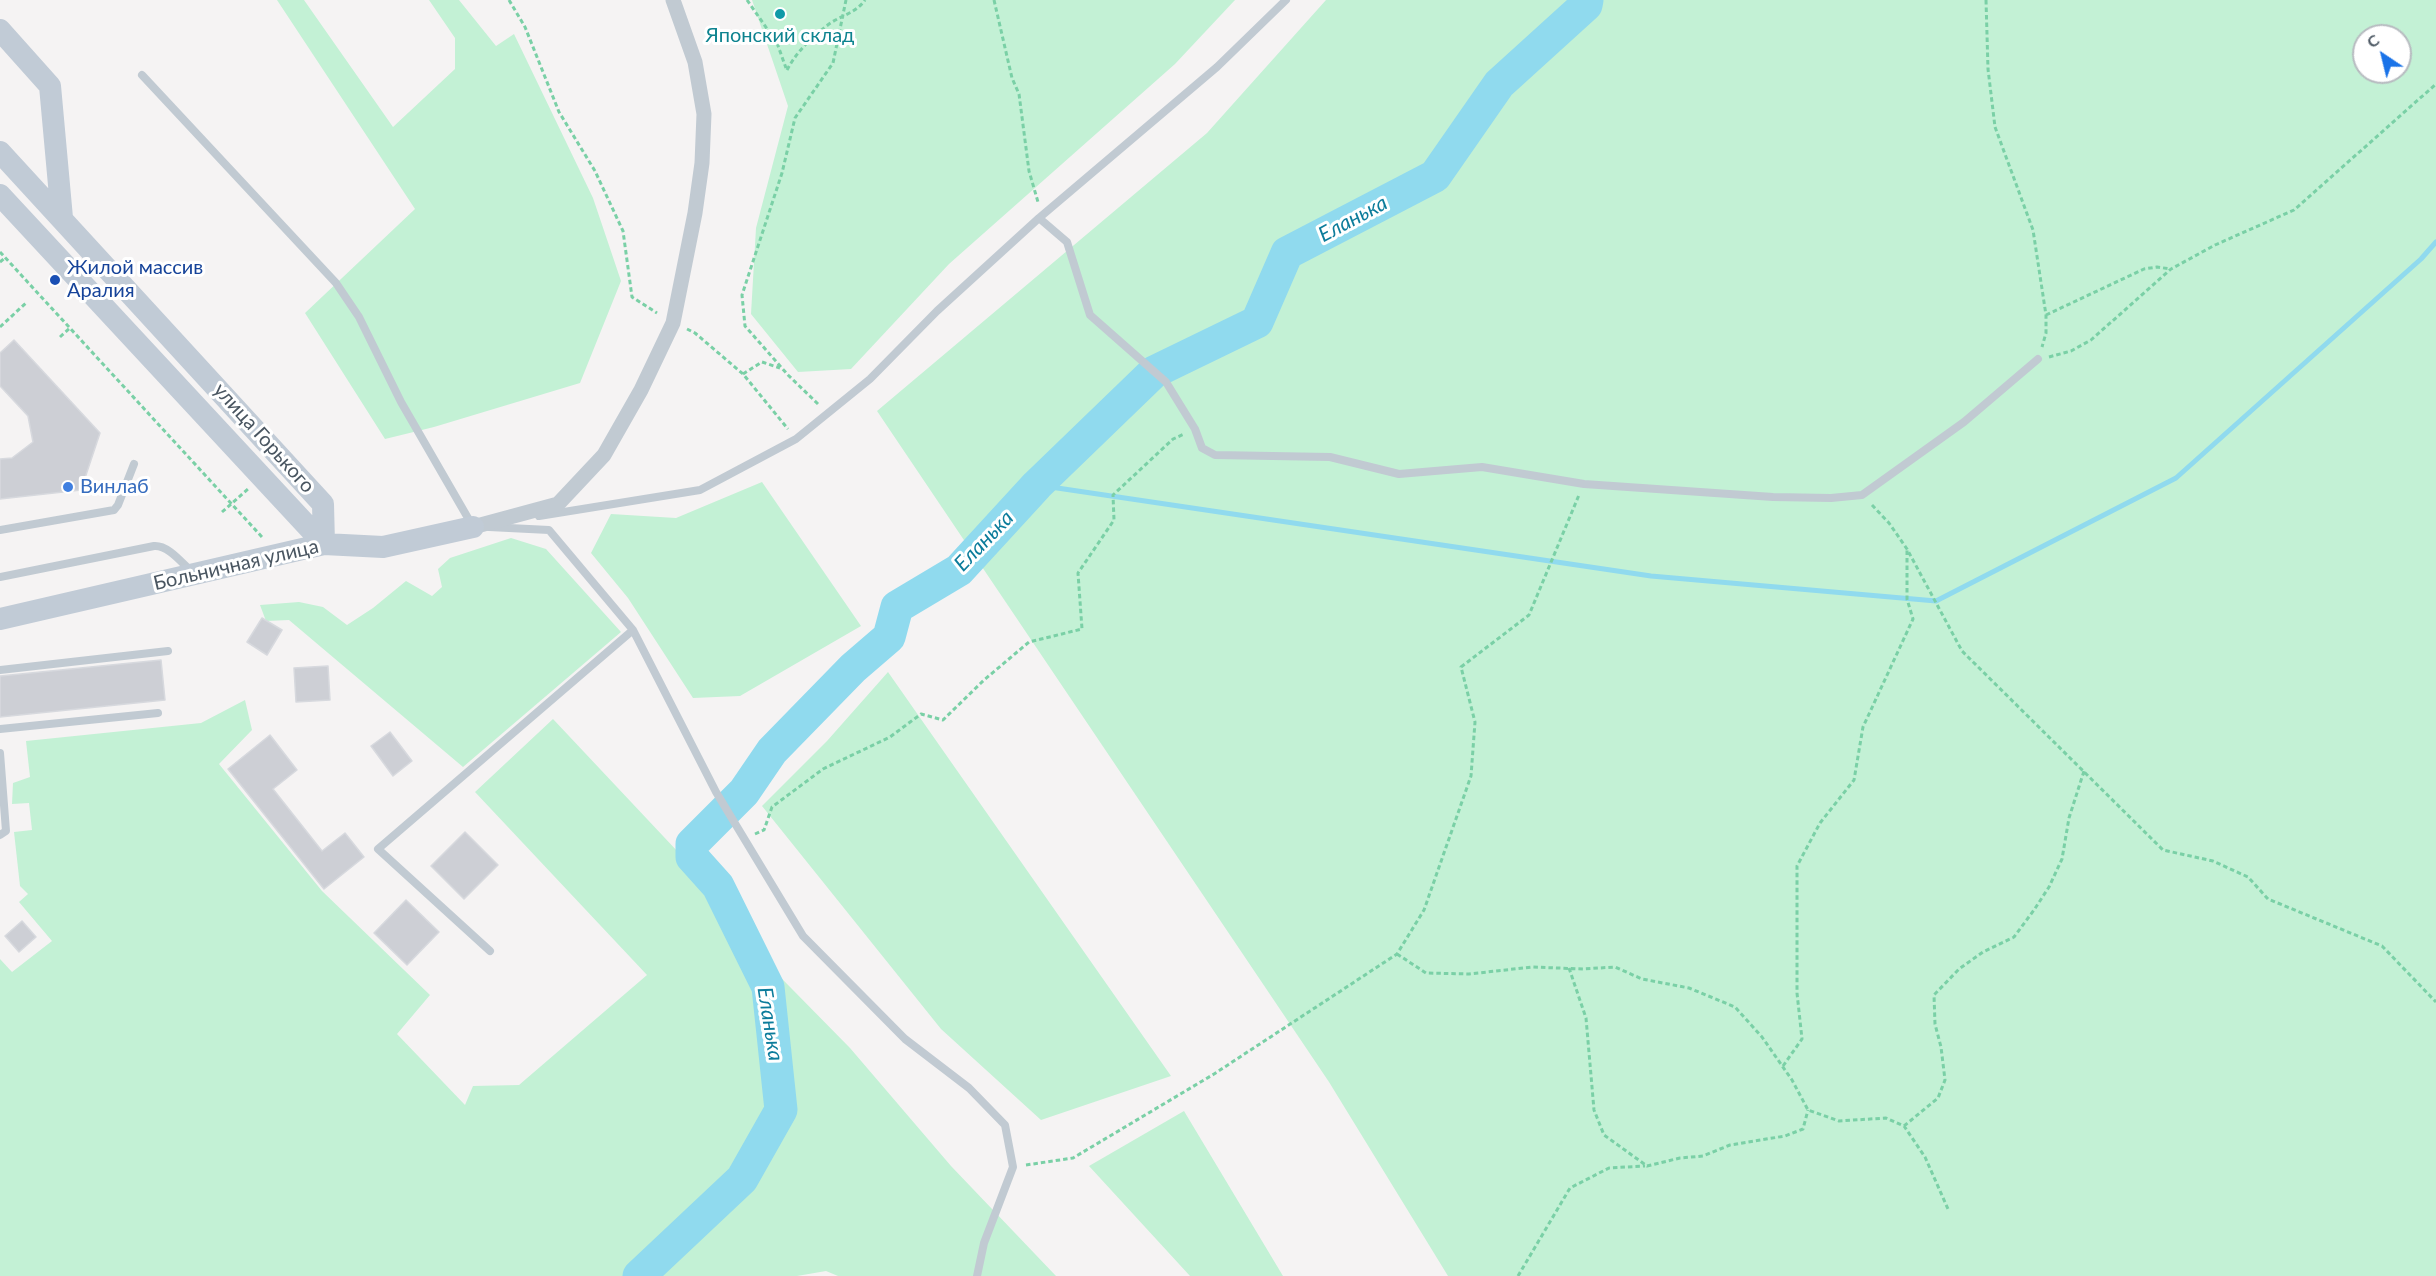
<!DOCTYPE html>
<html>
<head>
<meta charset="utf-8">
<style>
  body { margin:0 }
  #map { position:relative; width:2436px; height:1276px; overflow:hidden; background:#f5f3f3; font-family:Lato,sans-serif }
  canvas { display:block }
  .north { position:absolute; left:2352px; top:24px; width:60px; height:60px; box-sizing:border-box; background:#fff; border:2px solid #b7bbc0; border-radius:50%; rotate:325deg; font-size:16px; font-weight:700; line-height:24px; text-align:center; color:#4a5661 }
  .north::after { content:''; display:block; margin:auto; width:21px; height:27px; background:#1a73e8; clip-path:polygon(50% 0,100% 100%,50% 72%,0 100%) }
</style>
</head>
<body>
<div id="map">
<canvas width="2436" height="1276"></canvas>
<div class="north">С</div>
</div>
<script>
const ctx = document.querySelector('canvas').getContext('2d');
ctx.lineJoin = 'round';
function paint(path, color) { ctx.fillStyle = color; ctx.fill(path, 'evenodd'); }
function trace(path, color, width, dash) { ctx.strokeStyle = color; ctx.lineWidth = width; ctx.lineCap = dash ? 'butt' : 'round'; ctx.setLineDash(dash || []); ctx.stroke(path); }
function drawText(font, color, halo, rows, align = 'center') {
  ctx.font = font + ' Lato,sans-serif'; ctx.lineWidth = 6; ctx.setLineDash([]); ctx.textBaseline = 'middle'; ctx.strokeStyle = halo; ctx.fillStyle = color; for (const [text, x, y, turn = 0] of rows) {
    ctx.save(); ctx.translate(x, y); ctx.rotate((+turn || 0) * Math.PI / 180); ctx.textAlign = isNaN(turn) ? turn : align; if (halo) ctx.strokeText(text, 0, 0); ctx.fillText(text, 0, 0); ctx.restore();
  }
}
paint(new Path2D(`
  M277,0H304L393,127L455,69V38L429,0H459L496,46L514,34L593,198L621,281L580,383L434,427L385,439L305,313L415,209Z
  M752,0H1235L1175,64L949,264L851,369L798,372L751,314L756,228L788,106Z
  M1326,0H2436V1276H1448L1329,1082L877,411L1207,133ZM2364,36H2400V72H2364Z
  M762,482L861,626L740,696L693,698L628,598L591,553L611,514L676,518Z
  M511,538L546,549L621,632L463,767L289,620L266,621L260,605L299,602L323,607L347,625L373,608L406,581L432,596L442,587L438,569L450,558Z
  M888,672L1171,1076L1041,1120L941,1029L762,806L827,741Z
  M245,700L252,730L219,764L322,891L430,995L397,1034L465,1105L473,1086L519,1085L647,975L475,792L553,719L679,853L733,929L850,1048L951,1166L1056,1276H838L826,1271L797,1276H0V959L12,972L52,941L19,902L28,894L20,886L14,832L32,830L29,803L12,804L13,783L30,777L26,741L201,723Z
  M1184,1111L1283,1276H1190L1089,1166Z`), '#c3f1d5');
trace(new Path2D(`
  M1037,485L1651,576L1936,601L2176,478L2421,259L2436,242`), '#90daee', 5);
trace(new Path2D(`
  M639,1276L742,1179L781,1110L768,987L718,886L692,857V844L744,792L772,751L853,668L889,637L897,607L959,570L1037,485L1154,372L1257,322L1287,253L1435,176L1499,84L1586,5L1587,0`), '#90daee', 33);
const building = new Path2D(`
  M14,340L100,433L81,490L0,499V459L12,458L33,442L28,416L0,386V353Z
  M262,618L282,630L267,655L247,642Z
  M161,660L165,700L0,717V676Z
  M328,666L330,700L296,702L294,668Z
  M390,732L412,761L393,776L371,746Z
  M270,735L297,770L273,789L322,851L345,833L364,857L324,889L228,769Z
  M465,832L498,865L464,899L431,866Z
  M406,900L439,932L407,965L374,933Z
  M22,921L36,937L19,952L5,936Z`);
paint(building, '#cdcfd5');
trace(building, '#d7d9de', 1.5);
trace(new Path2D(`
  M509,0L525,27L559,112L595,171L623,231L632,297L657,313
  M747,0L777,43L786,68
  M994,0L1012,78L1019,94L1029,171L1038,202
  M1986,0L1988,69L1995,127L2033,230L2046,315V333L2042,347
  M787,70C797,51 812,37 829,24C842,15 856,13 865,0
  M0,252L262,537
  M0,262L5,258
  M2046,315L2144,269L2157,267L2171,269
  M0,327L27,302
  M687,329L695,333L743,374L788,429
  M60,337L70,328
  M2049,357L2071,351L2091,340L2171,269L2215,245L2294,210L2436,84
  M743,374L762,362L780,368
  M818,404L788,375L745,326L742,295L782,173L795,118L833,63L846,0
  M1872,505L1889,523L1907,549L1962,651L2163,850L2213,861L2248,877L2268,899L2382,946L2436,1002
  M222,512L248,489
  M755,834L764,830L772,807L823,769L890,737L921,714L943,720L984,680L1029,642L1082,629L1078,573L1114,520L1113,495L1173,439L1184,434
  M1397,954L1426,973L1469,974L1532,967L1583,969L1615,967L1642,979L1689,988L1735,1007L1762,1037L1792,1080L1808,1110L1839,1121L1886,1118L1904,1126L1925,1157L1948,1209
  M1569,968L1586,1018L1594,1110L1604,1135L1647,1166L1680,1158L1703,1156L1730,1145L1785,1136L1803,1129L1808,1110
  M1783,1066L1802,1039L1797,993V866L1820,823L1854,780L1863,727L1913,619L1907,599V550
  M1904,1126L1938,1098L1945,1080L1941,1047L1935,1024L1934,995L1959,969L1983,952L2014,937L2034,910L2049,887L2062,859L2069,818L2084,771
  M1026,1165L1073,1158L1214,1074L1397,954L1424,910L1471,776L1475,722L1461,667L1529,615L1579,495
  M1518,1276L1570,1188L1609,1168L1645,1166`), '#7ad0a6', 3, [4.5, 3]);
trace(new Path2D(`
  M142,75L336,283L359,317L401,402L472,525
  M1039,218L1067,242L1090,315L1166,382L1195,429L1202,448L1215,455L1330,457L1399,474L1482,467L1584,484L1773,497L1831,498L1862,495L1964,422L2038,359
  M539,516L700,490L796,439L870,379L937,311L1039,218L1217,67L1286,0
  M489,527L549,530L633,630L716,792L803,936L905,1039L969,1088L1005,1125L1013,1167L984,1243L977,1276
  M0,530L114,510L118,505L134,464
  M0,577L154,546C168,545 181,562 191,571
  M0,670L168,651
  M0,729L158,713
  M0,753L6,831L0,835
  M490,951L378,849L633,630`), '#c1cad2', 8);
trace(new Path2D(`
  M473,527L558,504L604,455L641,390L673,323L695,213L702,163L704,114L695,62L673,0`), '#c1cad2', 15);
trace(new Path2D(`
  M0,30L50,86L62,218
  M0,152L323,504L324,544
  M0,195L324,544
  M0,619L324,544L383,547L473,527`), '#c1cbd6', 22);
for (const [x, y, r, color] of [
  [780,14,6,"#0f9aa8"],
  [55,280,6,"#1a4fb4"],
  [68,487,6,"#3f7fe0"]
]) { const dot = new Path2D(); dot.arc(x, y, r, 0, 2 * Math.PI); ctx.fillStyle = color; ctx.fill(dot); trace(dot, '#fff', 2); }
drawText('20px', '#0d838f', '#fff', [
  ["Японский склад",780,36]
]);
drawText('20px', '#164399', '#fff', [
  ["Жилой массив",67,268],
  ["Аралия",67,291]
], 'left');
drawText('20px', '#4a5661', '#fff', [
  ["улица Горького",264,438,48],
  ["Больничная улица",236,565,-13]
]);
drawText('20px', '#366cbe', '#fff', [
  ["Винлаб",80,487]
], 'left');
drawText('italic 21px', '#0c7c9b', '#fff', [
  ["Еланька",1353,219,-28],
  ["Еланька",984,541,-46],
  ["Еланька",770,1024,81]
]);
</script>
</body>
</html>
